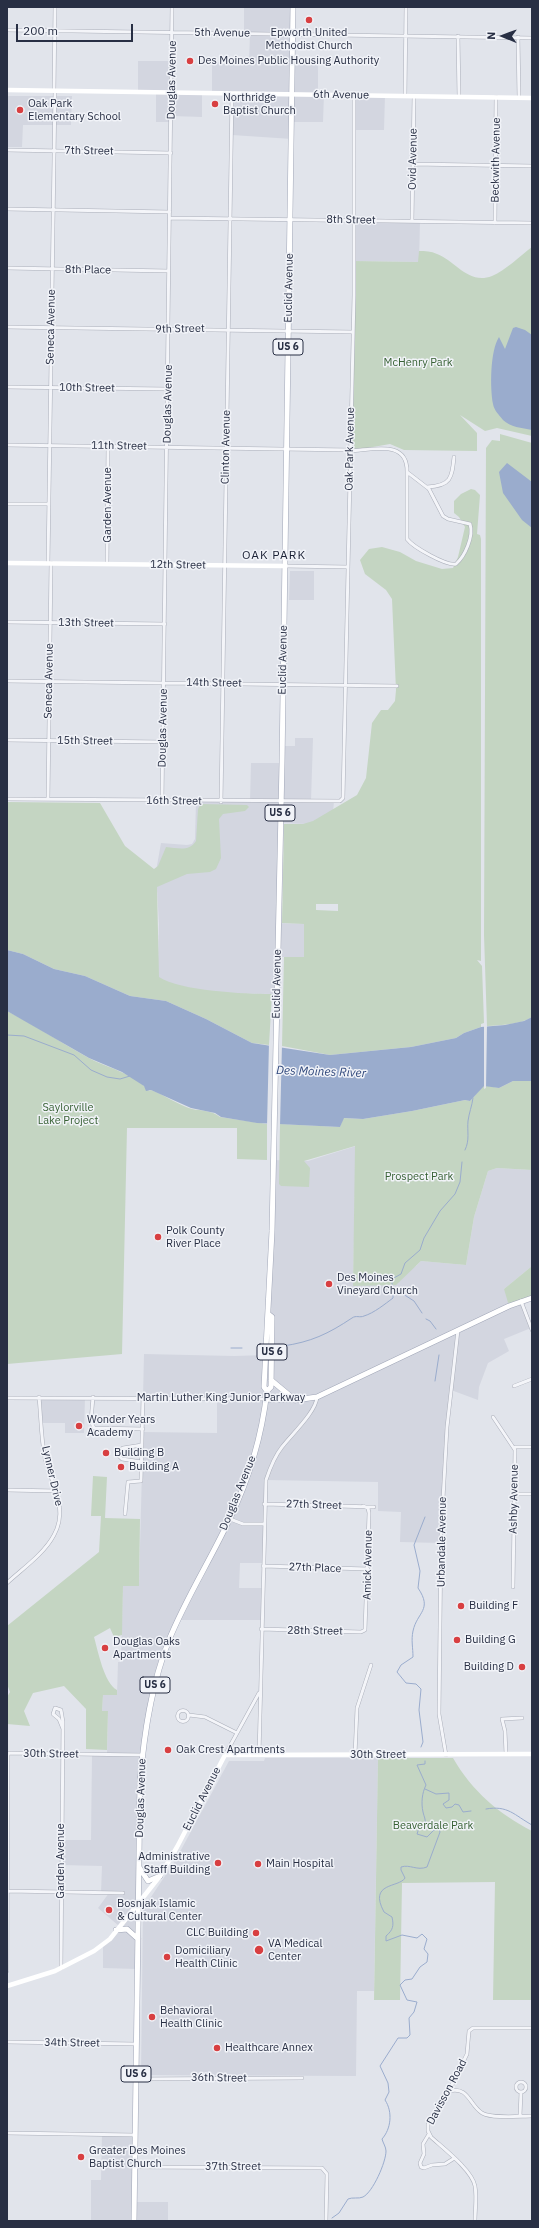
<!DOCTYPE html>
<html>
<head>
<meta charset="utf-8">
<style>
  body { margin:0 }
  #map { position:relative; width:539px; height:2228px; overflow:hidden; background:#e1e4eb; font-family:"IBM Plex Sans",sans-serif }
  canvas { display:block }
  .frame { position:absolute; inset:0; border:8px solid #282f44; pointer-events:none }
  .north { position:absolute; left:483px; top:16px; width:40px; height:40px; -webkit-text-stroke:3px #f1f3f8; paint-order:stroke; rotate:271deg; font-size:11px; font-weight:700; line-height:16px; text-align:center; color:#282f44 }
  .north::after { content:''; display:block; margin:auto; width:14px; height:18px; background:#282f44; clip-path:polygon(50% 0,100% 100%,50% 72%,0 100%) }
  .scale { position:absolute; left:16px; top:24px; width:117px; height:18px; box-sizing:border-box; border:2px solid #282f44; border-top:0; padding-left:5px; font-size:12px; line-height:14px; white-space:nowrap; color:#282f44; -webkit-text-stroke:3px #f1f3f8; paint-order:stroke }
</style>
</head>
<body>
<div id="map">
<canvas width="539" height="2228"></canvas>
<div class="frame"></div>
<div class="north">N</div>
<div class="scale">200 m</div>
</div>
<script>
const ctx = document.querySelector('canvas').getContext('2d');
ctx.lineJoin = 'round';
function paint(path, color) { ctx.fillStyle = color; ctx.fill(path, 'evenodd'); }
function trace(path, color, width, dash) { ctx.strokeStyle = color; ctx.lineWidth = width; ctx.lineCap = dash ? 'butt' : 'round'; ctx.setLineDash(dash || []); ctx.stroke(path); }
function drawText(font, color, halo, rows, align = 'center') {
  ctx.font = font + ' "IBM Plex Sans",sans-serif'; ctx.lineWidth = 3; ctx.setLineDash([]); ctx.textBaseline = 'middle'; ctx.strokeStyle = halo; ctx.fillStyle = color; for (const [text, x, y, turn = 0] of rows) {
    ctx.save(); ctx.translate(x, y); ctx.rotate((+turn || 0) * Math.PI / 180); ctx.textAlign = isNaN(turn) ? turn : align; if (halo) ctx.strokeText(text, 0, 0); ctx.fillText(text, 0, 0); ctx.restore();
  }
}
paint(new Path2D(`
  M244,7H293L292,64H318V94H324L323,122H292V139L232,135V93H212V62L249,63L250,34H244Z
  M138,61H172V92L202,93V117L172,116V122H156V92H138Z
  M354,95H385L384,130H354Z
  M7,96H72L71,125H23L22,147H7Z
  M352,221H420L419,262L354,261Z
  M290,571H314V600H289Z
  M295,738H313L311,801H334L332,825L280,823L278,923L304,924V957H277L276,994L157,993L159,924L156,871L161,843L187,845L192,844L195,839L196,801L250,802L251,763H282V746H295Z
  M356,1146L353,1286L416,1266L421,1261L466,1265L474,1217L488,1171L497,1168L532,1170V1266L504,1289L521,1301L531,1328L504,1339L509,1351L488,1363L479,1387L478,1400L451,1390L441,1543L400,1542L401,1512L378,1511V1482L266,1480L263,1563H240L239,1588H262V1620H179L154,1688L140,1782L137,1969L103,1968V1945L119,1926L98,1908L109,1893H101L102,1866L61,1865V1840H91L92,1755L107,1754L108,1711H102L103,1695H117L118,1662H121L123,1586L139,1585L143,1432L217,1433V1398L143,1397L144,1354L234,1356L266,1355L273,1160L308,1161Z
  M39,1397H85L84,1433H65V1423H42Z
  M265,1758H378L374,1991H357L356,2076L141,2075L143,1909L175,1861L229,1761H264Z
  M102,2134L135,2135L134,2202H168V2221H91V2180H101Z`), '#d3d6e0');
paint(new Path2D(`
  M532,247V436L497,428L485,431L460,415L477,433V451L404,450L390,444L350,451L354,261L418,262L419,251C425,251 431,251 437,254C456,261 468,285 492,276C506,270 520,256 532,247Z
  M500,434L532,443V1017C518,1025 502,1025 487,1026L484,935L486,448L492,440L500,441Z
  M471,489L475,490L480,495L477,534L480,535L481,539V961L477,960L482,966L484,1023L481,1024V1027L464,1033L456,1038L411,1047L330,1055L282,1046L284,957H304V924L282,923L284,824H303L313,821L357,795L366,778L372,723L381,710H388L395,701L396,690L392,599L386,590L365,574L360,560L369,549L382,547L400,552L416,561L442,569L453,568L458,557L465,527L459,517L454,513V501L461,494ZM316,904H338V911L316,910Z
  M7,802L100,803L125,846L154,869L158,866L166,847C178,848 189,852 196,841L198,809L201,804L247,805L249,807L245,811L223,814L219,819L221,858L216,869L210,872L187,874L157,887L159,977C180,991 245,994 272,994L269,1045L252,1043L206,1019L166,1001L130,996L85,976L54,969L23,954L7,950Z
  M7,1011C35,1025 60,1042 87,1057C107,1068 134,1073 149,1091L151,1090C165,1095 178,1105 192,1109C202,1111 211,1110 220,1117L267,1124V1160L237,1159V1128H127L122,1354L7,1364Z
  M513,1081H532V1170L497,1168L488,1171L474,1217L466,1265L421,1261L396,1285L353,1286L355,1146L304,1161L310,1168L309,1187L281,1186L279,1184L280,1124L340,1127L343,1118L363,1119L412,1111L465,1100L470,1101L484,1085L499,1088Z
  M532,1266V1298L509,1306L504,1289Z
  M93,1476L107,1477L105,1518L140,1519L139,1586H123L122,1635L114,1637L110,1628L94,1637C98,1651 104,1683 117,1690V1695H103L102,1711H108L107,1750L86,1749V1709L64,1686L33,1693L24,1711L30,1726L7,1724V1697L10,1692L7,1684V1626L99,1552L101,1516H91Z
  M378,1758H453C472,1791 499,1814 532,1831V2000H493L495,1882L402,1883L400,2000H374Z`), '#c4d5c2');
paint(new Path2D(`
  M516,327L525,330L532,335V430C522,428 510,427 503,420C499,415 494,410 493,404C490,388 490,351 499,337L505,349L513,328Z
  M507,463L532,482V528L522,520L503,493L499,472Z
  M7,950L23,954L54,969L85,976L130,996L166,1001L206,1019L252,1043L330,1055L411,1047L456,1038L464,1033L481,1027L505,1025L524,1021L532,1017V1081H513L499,1088L484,1086L470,1101L465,1100L412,1111L363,1119L344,1118L340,1127L257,1123L221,1117L215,1113L191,1108L151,1090L146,1091L144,1086L122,1072L89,1058L7,1011Z`), '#9aaccd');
paint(new Path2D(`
  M487,1024L486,1088L484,1089V1025Z
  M269,1043L282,1044L280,1126H267Z`), '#e1e4eb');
trace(new Path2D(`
  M7,1035L24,1036L74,1055L91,1070L107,1077L120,1079L130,1076
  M465,1150C470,1140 467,1131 468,1121C469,1113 472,1106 473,1098
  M422,1313L414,1301L392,1287V1279L401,1274L405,1263L420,1250L424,1238L440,1211L455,1194L460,1182L462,1162
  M426,1319L430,1321L436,1329
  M283,1346C311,1342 328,1334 352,1318C356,1315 360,1318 364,1316C374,1313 385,1304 393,1298V1288
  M231,1348H242
  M435,1381L439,1355
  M421,1747L423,1742L419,1710L421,1689L416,1684L406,1683L397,1672L401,1665L413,1657C413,1648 411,1640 413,1631C417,1612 433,1610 418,1588L420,1571L414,1545L425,1517
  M425,1789L436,1794L449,1793V1800L443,1804L446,1808L452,1807L455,1804L459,1805L463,1812L471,1811
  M486,1809C508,1805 514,1815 532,1825
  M332,2218L339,2213L348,2199C352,2197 359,2199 363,2197C373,2192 386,2162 386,2151C386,2147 383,2143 382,2139C391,2129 393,2112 385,2100L389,2092L388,2083L380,2066L398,2038H407L410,2035L409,2018L414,2012L417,2002L407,2000L400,1985L405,1980L412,1979L420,1967L427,1962L428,1954L424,1949L427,1939L422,1934L417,1938L402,1935L386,1941V1936C393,1930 394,1926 392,1917L384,1912C368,1882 399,1888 405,1878L401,1870V1867C410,1864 417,1871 427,1867L440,1832L439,1829L434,1830L427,1837L417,1834L420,1825L425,1824C426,1819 424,1817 423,1812C421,1803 422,1793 426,1785L417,1765L425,1764V1761`), '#9aaccd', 1);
const street = new Path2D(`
  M7,30L532,38
  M458,36L459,97
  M518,37L519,98
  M54,91L55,7
  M405,96L406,7
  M7,150L171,153
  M413,164L532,166
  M7,209L170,212
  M170,218L532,223
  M412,221L414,96
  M495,223L496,97
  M7,268L169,271
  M7,327L353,332
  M7,387L168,389
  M7,445L351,450
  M350,451C372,450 408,439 407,472L429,489L443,516L448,519L470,524C474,536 465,556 456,564C446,566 413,547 407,539V472
  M427,487C451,486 452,478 454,457
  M7,504H49
  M48,563L55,91
  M107,564L108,446
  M284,566L348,567
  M7,622L165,624
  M7,681L397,686
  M7,740L163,742
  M7,799L340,801L343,798L354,295V95
  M48,799L51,563
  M162,801L172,7
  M221,802L232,93
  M521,1301L532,1330
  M514,1386L532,1379
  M93,1397L91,1421L94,1428L143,1429
  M7,1398L266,1399
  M493,1417L515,1450L513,1587
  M515,1447H532
  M142,1462L122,1459L118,1455V1451L123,1448L142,1445
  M7,1490L57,1491
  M514,1494H532
  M264,1504L374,1507
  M125,1514L128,1482L141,1481L143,1397
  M230,1519L243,1524H264
  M263,1566L368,1569
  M7,1583C22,1569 44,1554 54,1535C69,1508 51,1484 45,1458C41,1439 41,1417 39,1397
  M261,1629L361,1632L365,1630L369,1513L368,1508L363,1506
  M177.5 1716a5.5 5.5 0 1 1 11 0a5.5 5.5 0 1 1-11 0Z
  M189,1715L205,1717L237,1733
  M8,1753L142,1755
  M506,1754L505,1731L502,1719L522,1718
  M225,1755L259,1693
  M259,1755L266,1480C270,1468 274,1457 282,1447C292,1434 316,1412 317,1397
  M355,1755L357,1708L371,1665
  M446,1755L439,1714L441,1535L447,1427L458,1330
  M7,1891L123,1893
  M61,1968L63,1722L61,1710L55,1708L53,1714L59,1719L63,1729
  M7,1971L8,1753
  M7,2042L136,2044
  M136,2079L302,2078
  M516 2087a5 5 0 1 1 10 0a5 5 0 1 1-10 0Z
  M449,2091C469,2086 469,2105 482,2113C492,2119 520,2116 532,2116
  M520,2116L521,2092
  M7,2133L135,2135
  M429,2134L423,2144L424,2154L420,2163L421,2167L424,2168L432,2165L445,2164L453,2159
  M135,2167L322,2168L327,2174L326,2221
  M475,2221C475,2210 477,2197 475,2186C472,2170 443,2148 431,2137L428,2131V2124L449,2091L467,2054L469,2031L473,2028H532`);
const primary = new Path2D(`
  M271,1380L295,1400
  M267,1391L271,1387L272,1317L268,1314
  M266,1399L295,1400L317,1397L509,1306L532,1298
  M139,1867L148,1881L160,1876
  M116,1930L127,1929L138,1939
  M134,2221L140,1782C144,1734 151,1685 169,1640C186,1598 211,1559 230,1518C249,1479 262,1434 267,1391L264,1387L272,1231L282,763L293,7`);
trace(street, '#aaaeb9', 4);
trace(primary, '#a0a6b7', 6);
trace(street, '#f4f5f9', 3);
trace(new Path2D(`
  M7,90L532,98
  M7,563L284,566
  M7,1986L55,1971L94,1951L110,1939L160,1876L177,1847L225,1755L532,1754`), '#fff', 4.5);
trace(primary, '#fff', 5);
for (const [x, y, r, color] of [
  [309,20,4,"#d83f41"],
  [190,61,4,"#d83f41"],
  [215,104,4,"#d83f41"],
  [20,110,4,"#d83f41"],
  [158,1237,4,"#d83f41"],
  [329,1284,4,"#d83f41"],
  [79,1426,4,"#d83f41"],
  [106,1453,4,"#d83f41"],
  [121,1467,4,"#d83f41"],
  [461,1606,4,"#d83f41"],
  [457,1640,4,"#d83f41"],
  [105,1648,4,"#d83f41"],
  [522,1667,4,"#d83f41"],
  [168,1750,4,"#d83f41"],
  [218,1863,4,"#d83f41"],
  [258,1864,4,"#d83f41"],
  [109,1910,4,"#d83f41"],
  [256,1933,4,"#d83f41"],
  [259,1950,5,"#d83f41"],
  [167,1957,4,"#d83f41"],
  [152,2017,4,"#d83f41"],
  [217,2048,4,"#d83f41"],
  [81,2157,4,"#d83f41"]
]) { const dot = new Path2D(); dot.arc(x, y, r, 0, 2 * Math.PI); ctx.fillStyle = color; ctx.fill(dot); trace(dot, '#f1f3f8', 1.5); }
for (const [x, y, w] of [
  [288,347,30],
  [280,813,30],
  [272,1352,30],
  [155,1685,30],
  [136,2074,30]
]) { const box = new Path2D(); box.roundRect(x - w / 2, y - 8, w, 16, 3); ctx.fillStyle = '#f1f3f8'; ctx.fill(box); trace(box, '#282f44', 1); }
drawText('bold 10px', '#282f44', null, [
  ["US 6",288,347],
  ["US 6",280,813],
  ["US 6",272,1352],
  ["US 6",155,1685],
  ["US 6",136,2074]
]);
drawText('11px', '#282f44', '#f1f3f8', [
  ["5th Avenue",222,33,1],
  ["Douglas Avenue",172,80,-89],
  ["6th Avenue",341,95,1],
  ["7th Street",89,151,1],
  ["Ovid Avenue",413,159,-89],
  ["Beckwith Avenue",496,160,-89],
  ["8th Street",351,220,1],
  ["8th Place",88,270,1],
  ["Euclid Avenue",289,288,-89],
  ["Seneca Avenue",51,327,-89],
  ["9th Street",180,329,-1],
  ["10th Street",87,388,1],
  ["Douglas Avenue",168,404,-89],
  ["11th Street",119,446,1],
  ["Clinton Avenue",226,447,-89],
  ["Oak Park Avenue",350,449,-89],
  ["Garden Avenue",108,505,-90],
  ["12th Street",178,565,1],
  ["13th Street",86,623,1],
  ["Euclid Avenue",283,660,-89],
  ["Seneca Avenue",49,681,-89],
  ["14th Street",214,683,1],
  ["Douglas Avenue",163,728,-89],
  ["15th Street",85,741,1],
  ["16th Street",174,801,1],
  ["Euclid Avenue",277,984,-89],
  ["Martin Luther King Junior Parkway",221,1398],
  ["Lynner Drive",52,1476,77],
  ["Douglas Avenue",238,1493,-68],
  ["Ashby Avenue",514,1499,-89],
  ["27th Street",314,1505,2],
  ["Urbandale Avenue",442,1542,-89],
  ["Amick Avenue",368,1565,-89],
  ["27th Place",315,1568,2],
  ["28th Street",315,1631,1],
  ["30th Street",51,1754,1],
  ["30th Street",378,1755],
  ["Douglas Avenue",141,1798,-88],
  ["Euclid Avenue",202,1799,-63],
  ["Garden Avenue",61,1861,-90],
  ["34th Street",72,2043,1],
  ["36th Street",219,2078,1],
  ["Davisson Road",447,2092,-62],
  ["37th Street",233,2167]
]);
drawText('11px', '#282f44', '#f1f3f8', [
  ["Epworth United",309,33,"center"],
  ["Methodist Church",309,46,"center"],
  ["Des Moines Public Housing Authority",198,61],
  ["Northridge",223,98],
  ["Baptist Church",223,111],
  ["Oak Park",28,104],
  ["Elementary School",28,117],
  ["Polk County",166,1231],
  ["River Place",166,1244],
  ["Des Moines",337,1278],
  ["Vineyard Church",337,1291],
  ["Wonder Years",87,1420],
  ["Academy",87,1433],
  ["Building B",114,1453],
  ["Building A",129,1467],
  ["Building F",469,1606],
  ["Building G",465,1640],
  ["Douglas Oaks",113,1642],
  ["Apartments",113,1655],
  ["Building D",514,1667,"right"],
  ["Oak Crest Apartments",176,1750],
  ["Administrative",210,1857,"right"],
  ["Staff Building",210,1870,"right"],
  ["Main Hospital",266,1864],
  ["Bosnjak Islamic",117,1904],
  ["& Cultural Center",117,1917],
  ["CLC Building",248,1933,"right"],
  ["VA Medical",268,1944],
  ["Center",268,1957],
  ["Domiciliary",175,1951],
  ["Health Clinic",175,1964],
  ["Behavioral",160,2011],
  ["Health Clinic",160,2024],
  ["Healthcare Annex",225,2048],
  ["Greater Des Moines",89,2151],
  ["Baptist Church",89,2164]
], 'left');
drawText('11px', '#376134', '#f1f3f8', [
  ["McHenry Park",418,363],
  ["Saylorville",68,1108],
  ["Lake Project",68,1121],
  ["Prospect Park",419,1177],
  ["Beaverdale Park",433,1826]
]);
ctx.letterSpacing = '1px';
drawText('12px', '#1a2035', '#f1f3f8', [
  ["OAK PARK",274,556]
]);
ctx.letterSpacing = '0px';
drawText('italic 12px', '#2f477b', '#f1f3f8', [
  ["Des Moines River",321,1072,2]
]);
</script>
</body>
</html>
